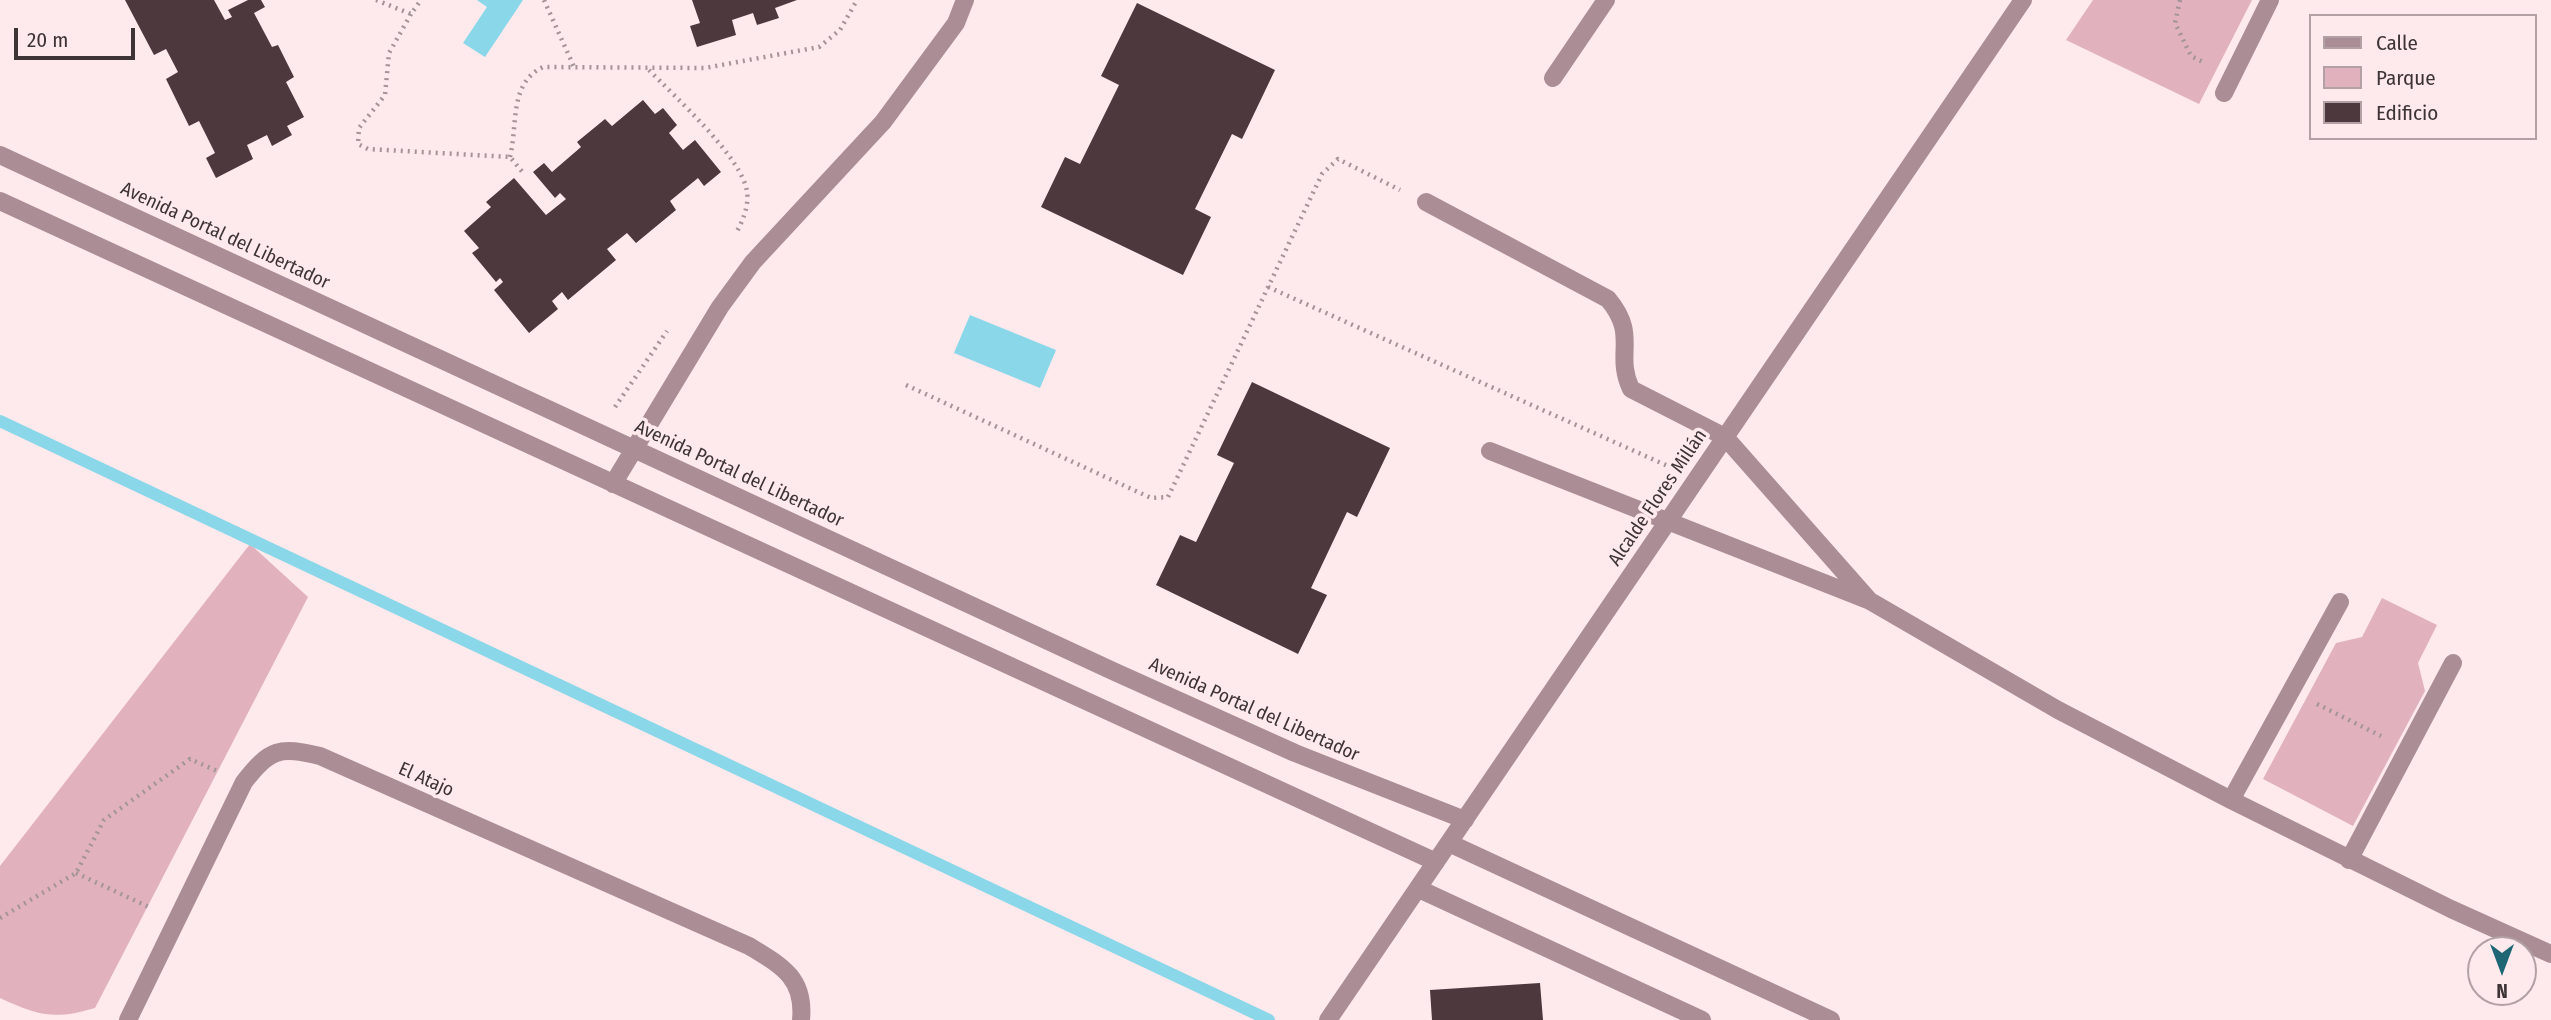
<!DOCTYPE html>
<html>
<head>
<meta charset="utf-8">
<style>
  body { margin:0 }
  #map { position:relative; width:2551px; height:1020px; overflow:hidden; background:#fee9ed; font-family:"Fira Sans Condensed",sans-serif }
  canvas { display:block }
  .legend { position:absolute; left:2309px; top:14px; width:228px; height:126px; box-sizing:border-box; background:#fee9ed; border:2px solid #b1a1a4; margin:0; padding:9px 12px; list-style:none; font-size:21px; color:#3e3436 }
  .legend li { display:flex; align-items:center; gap:14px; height:35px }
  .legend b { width:35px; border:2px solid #b1a1a4 }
  .north { position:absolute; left:2467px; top:936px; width:70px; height:70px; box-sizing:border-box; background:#fee9ed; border:2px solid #b1a1a4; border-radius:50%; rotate:180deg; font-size:19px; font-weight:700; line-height:28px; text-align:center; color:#3e3436 }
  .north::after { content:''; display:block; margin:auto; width:24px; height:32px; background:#1f6675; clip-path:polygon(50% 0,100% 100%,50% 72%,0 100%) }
  .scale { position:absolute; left:14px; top:28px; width:121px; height:32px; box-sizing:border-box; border:4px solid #3e3436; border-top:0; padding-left:9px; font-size:21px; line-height:24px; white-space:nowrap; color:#3e3436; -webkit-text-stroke:5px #fee9ed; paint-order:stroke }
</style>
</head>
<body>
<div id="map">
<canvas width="2551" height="1020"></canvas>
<ul class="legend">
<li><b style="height:9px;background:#ab8e95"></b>Calle</li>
<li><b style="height:19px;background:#e1b2bd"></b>Parque</li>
<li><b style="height:19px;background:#4c383d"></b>Edificio</li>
</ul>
<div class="north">N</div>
<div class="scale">20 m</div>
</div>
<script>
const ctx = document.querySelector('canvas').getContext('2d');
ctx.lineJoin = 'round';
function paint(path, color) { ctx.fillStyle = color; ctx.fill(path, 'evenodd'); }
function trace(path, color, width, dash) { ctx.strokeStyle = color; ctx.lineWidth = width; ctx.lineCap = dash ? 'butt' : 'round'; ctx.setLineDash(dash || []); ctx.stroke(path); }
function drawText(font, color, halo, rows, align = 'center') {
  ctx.font = font + ' "Fira Sans Condensed",sans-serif'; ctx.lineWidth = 7; ctx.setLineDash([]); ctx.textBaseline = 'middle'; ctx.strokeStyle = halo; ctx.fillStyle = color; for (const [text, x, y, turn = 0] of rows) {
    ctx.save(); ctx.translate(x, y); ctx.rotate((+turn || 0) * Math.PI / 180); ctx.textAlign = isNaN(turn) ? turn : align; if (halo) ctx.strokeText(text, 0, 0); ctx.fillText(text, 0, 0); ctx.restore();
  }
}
paint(new Path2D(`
  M2093,0H2252L2199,104L2066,40Z
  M250,544L308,597L95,1008C54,1020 39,1016 0,998V866Z
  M2382,598L2437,625L2418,663L2425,691L2353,826L2263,779L2336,643L2362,637Z`), '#e1b2bd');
paint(new Path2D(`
  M477,0H523L485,57L463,43L487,7Z
  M970,315L1056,350L1040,388L954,353Z`), '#8ad7ea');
trace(new Path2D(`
  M0,421L1269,1020`), '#8ad7ea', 12);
paint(new Path2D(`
  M125,0H214L225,20L232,17L228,10L248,0H261L265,7L254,13L272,47L278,45L294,77L286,82L304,117L287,126L292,135L272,146L267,135L247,145L253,159L216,178L206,158L215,153L199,121L189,126L166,79L178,72L166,49L154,55Z
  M692,0H797L775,8L779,18L757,25L753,13L732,20L736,35L697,47L690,26L700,23Z
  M1137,3L1275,70L1242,139L1232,134L1195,209L1211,217L1183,275L1041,207L1065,157L1080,164L1119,85L1101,76Z
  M643,100L655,114L663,108L677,125L669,133L683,150L695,140L721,172L704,186L698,178L670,201L676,210L636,243L627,233L607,249L616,260L568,300L562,292L552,301L558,309L529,333L494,290L503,282L500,278L496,282L472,253L479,248L464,231L491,207L486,202L514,178L546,215L566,199L560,193L555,198L533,172L544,163L552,172L581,147L577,142L605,119L612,126Z
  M1252,382L1390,448L1357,517L1347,512L1311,588L1327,595L1298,654L1156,585L1180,535L1196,542L1234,463L1217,455Z
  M1540,983L1543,1020H1432L1430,990Z`), '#4c383d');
trace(new Path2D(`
  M376,0L411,14L421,0
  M544,0L574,67
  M2180,0L2175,23L2191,56L2205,63
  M411,14L389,53L385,95L359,128L358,144L368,149L510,157L524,174
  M649,70C674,96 743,158 747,192C749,205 743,221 736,233
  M510,157C518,124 509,83 543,67L705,68L819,47L840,30L857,0
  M1268,287L1670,467
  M906,385L1151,498L1168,497L1322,174L1338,159L1400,190
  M615,407L667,331
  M2317,704L2381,736
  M76,873L151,908
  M0,918L76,873L104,820L190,759L217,771`), '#a49497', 4.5, [2, 5]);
trace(new Path2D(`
  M1553,78L1606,0
  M2224,93L2270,0
  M0,155L1115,672L1295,753L1465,820
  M0,201L1436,862
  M1426,202L1608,299C1639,336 1614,353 1631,389L1725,437L1868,599
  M1490,451L1870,601L2058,710L2231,800L2451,909L2551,954
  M613,484L720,307L753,262L883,122L956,23L965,0
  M2231,800L2340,602
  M1449,843L1831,1020
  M2349,860L2453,663
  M1419,889L1702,1020
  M128,1020L244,782C270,749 279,746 320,756L749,946C782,966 805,978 801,1020
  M1328,1020L2023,0`), '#ab8e95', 18);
drawText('19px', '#3e3436', '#fee9ed', [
  ["Avenida Portal del Libertador",225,236,25],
  ["Avenida Portal del Libertador",739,474,25],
  ["Alcalde Flores Millán",1658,498,-56],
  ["Avenida Portal del Libertador",1254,710,24],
  ["El Atajo",426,780,24]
]);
</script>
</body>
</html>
